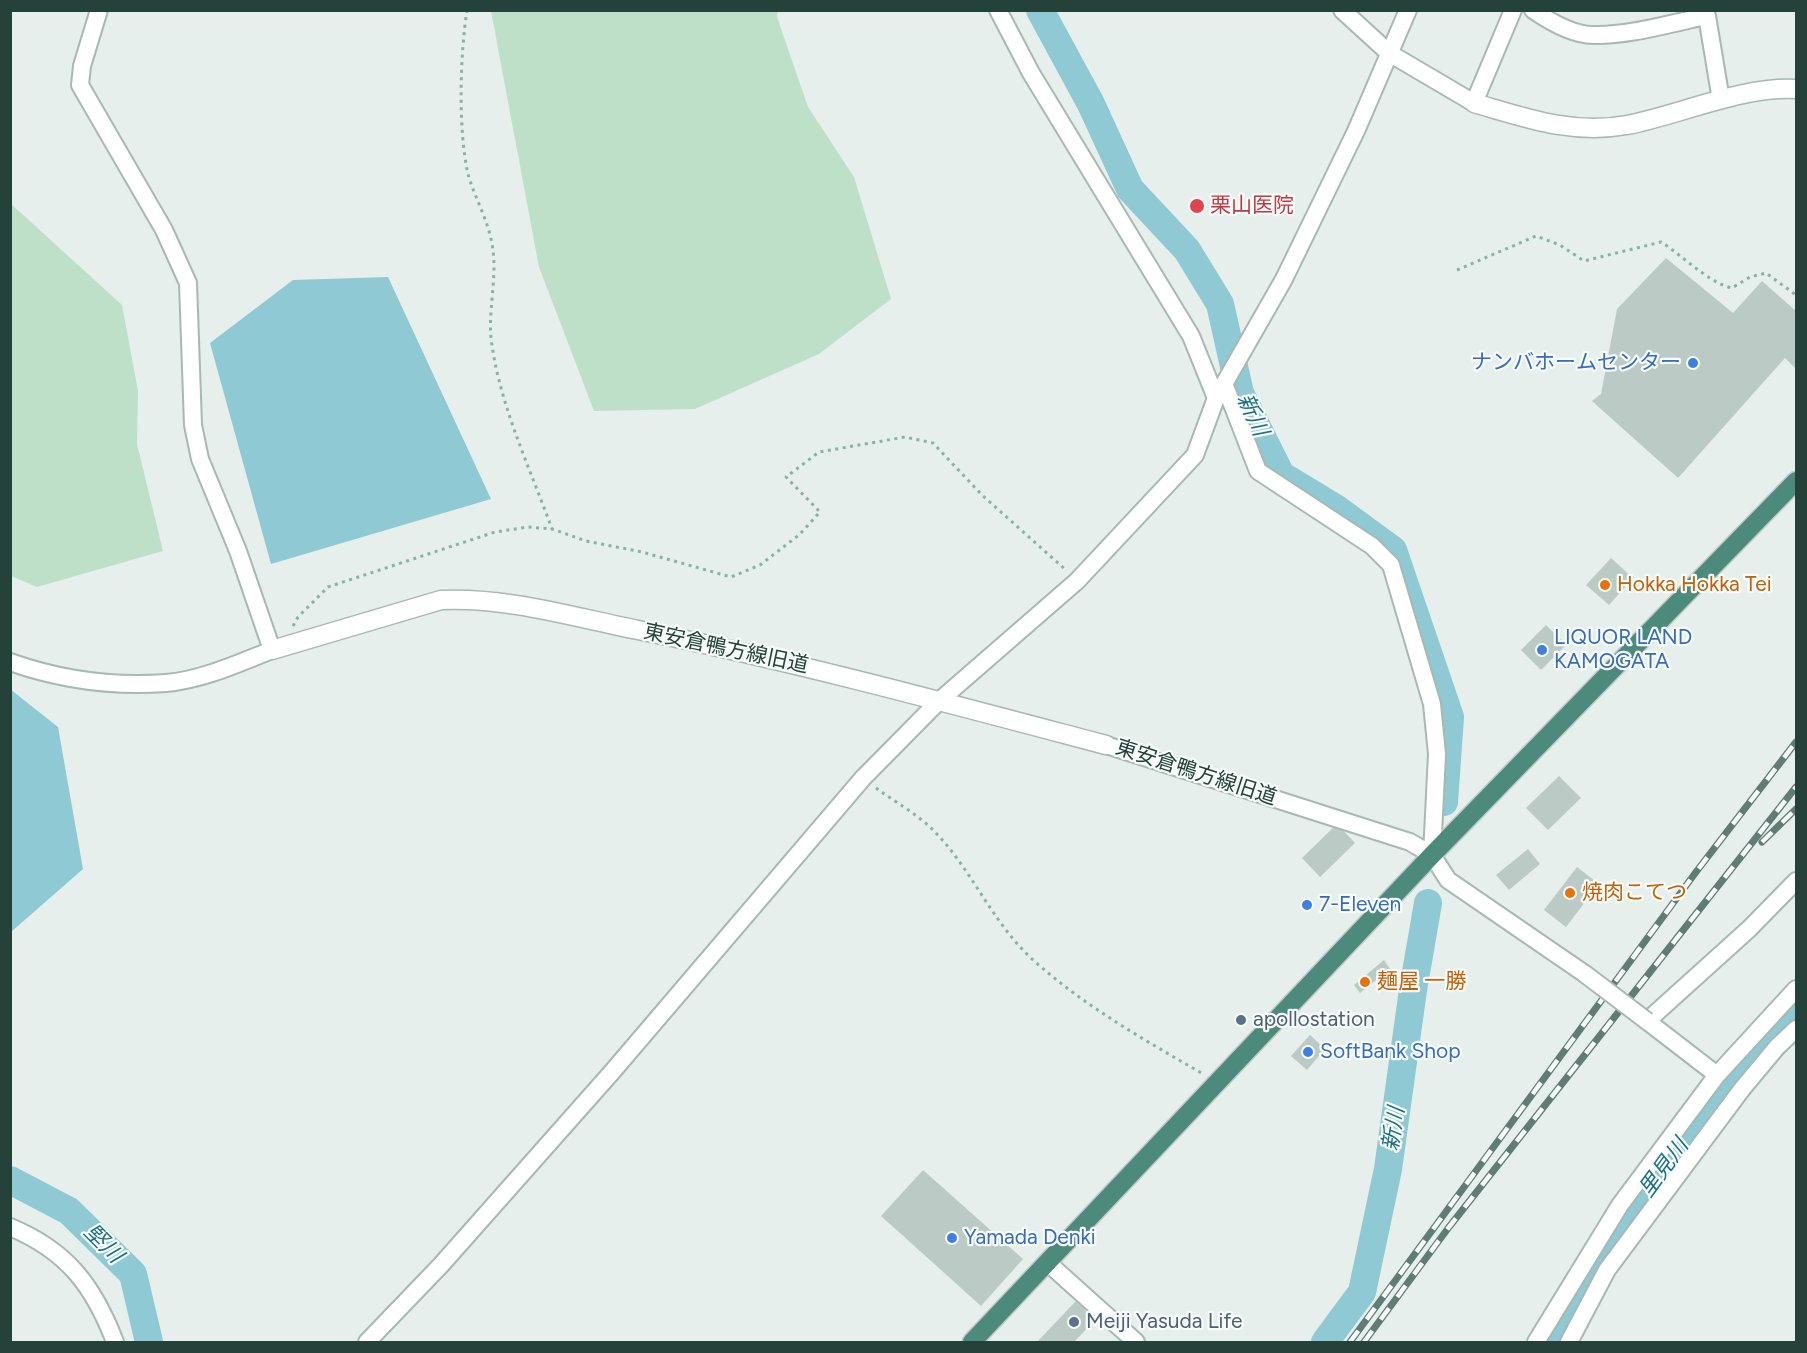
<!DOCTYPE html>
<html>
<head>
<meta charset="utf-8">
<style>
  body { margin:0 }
  #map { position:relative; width:1807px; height:1353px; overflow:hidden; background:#e6efeb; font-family:Figtree,sans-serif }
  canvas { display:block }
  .frame { position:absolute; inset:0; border:12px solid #24423a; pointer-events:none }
</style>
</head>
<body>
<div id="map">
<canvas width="1807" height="1353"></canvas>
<div class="frame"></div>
</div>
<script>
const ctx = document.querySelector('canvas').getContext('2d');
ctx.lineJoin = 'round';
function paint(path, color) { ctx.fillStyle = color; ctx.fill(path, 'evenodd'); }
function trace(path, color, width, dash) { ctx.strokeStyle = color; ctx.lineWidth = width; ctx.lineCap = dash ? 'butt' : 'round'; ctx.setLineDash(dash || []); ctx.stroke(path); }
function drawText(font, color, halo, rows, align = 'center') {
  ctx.font = font + ' Figtree,"Noto Sans JP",sans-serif'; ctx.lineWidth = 4.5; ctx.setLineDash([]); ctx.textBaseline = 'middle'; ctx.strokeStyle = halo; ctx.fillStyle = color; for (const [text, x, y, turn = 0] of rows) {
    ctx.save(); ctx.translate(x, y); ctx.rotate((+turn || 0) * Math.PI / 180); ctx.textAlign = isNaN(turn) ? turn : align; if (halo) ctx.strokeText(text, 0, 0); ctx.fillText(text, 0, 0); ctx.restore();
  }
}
paint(new Path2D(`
  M491,11H778L777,17L808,107L854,177L891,299L819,354L695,409L594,411L539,267Z
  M10,203L122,305L138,391L137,444L163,551L37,587L11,576Z`), '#bfe0c8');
paint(new Path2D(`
  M388,277L491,499L271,564L210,343L293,280Z
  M10,689L58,727L83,869L11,932Z`), '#8ec9d4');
trace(new Path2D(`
  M1040,10L1091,104L1130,189L1187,250L1220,304L1240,393L1281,475L1337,509L1393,550L1450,717L1444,802
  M10,1180L69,1211L133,1274L149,1342
  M1325,1342L1362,1292L1388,1169L1413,990L1428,903
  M1551,1342L1592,1268L1695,1125L1796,1007`), '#8ec9d4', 28);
paint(new Path2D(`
  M1666,258L1733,313L1762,281L1796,311V369L1785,358L1678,478L1592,401L1601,394L1617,309Z
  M1611,558L1633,578L1609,605L1586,585Z
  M1546,625L1566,645L1541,670L1521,650Z
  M1559,776L1581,798L1548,830L1526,808Z
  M1337,824L1355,843L1320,877L1302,858Z
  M1528,849L1540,864L1509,890L1496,875Z
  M1577,867L1599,884L1566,927L1544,910Z
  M1384,960L1390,969L1360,993L1354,985Z
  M1310,1035L1325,1049L1307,1070L1291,1056Z
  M923,1170L1023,1259L981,1306L881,1216Z
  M1076,1301L1095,1320L1074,1342H1037Z`), '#bbcac4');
const minor = new Path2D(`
  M998,10L1031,73L1191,336L1216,398
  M1342,10L1389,53L1474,103L1513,10
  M1533,10C1549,21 1573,35 1593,35C1630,36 1671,23 1707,16L1721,100
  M1225,386L1258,471L1372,546L1391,565L1432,704L1437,754L1432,855L1448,880L1585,974
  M10,662C61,680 112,687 166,683C202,680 239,663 272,650L238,551L200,459L193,425L188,283L164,230L80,85L82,66L99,10
  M1106,745L1410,842L1432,855
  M1717,1075L1647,1021L1749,929L1796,881
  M10,1227C68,1251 94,1287 115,1342
  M1048,1263L1136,1342
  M367,1342L441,1265L612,1072L863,778L939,701L1077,581L1195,455L1216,398L1284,279L1356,131L1408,10
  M1536,1342L1620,1205L1717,1075L1796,989
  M1569,1342L1607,1270L1742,1089L1777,1047L1796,1029`);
const tertiary = new Path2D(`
  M1474,103C1526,118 1572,135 1627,125C1679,115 1742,86 1796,89
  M272,650L441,600C507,597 573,617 638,630C796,662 951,704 1106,745`);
const trunk = new Path2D(`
  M972,1342L1432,855L1796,481`);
trace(minor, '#a8b8b2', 20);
trace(tertiary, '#a8b8b2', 21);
trace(trunk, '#c2cac8', 21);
trace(new Path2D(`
  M467,10C460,55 458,130 468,174C474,196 486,216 491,239C499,273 488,305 491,338C499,404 530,468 552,529
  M1457,270L1536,236L1560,245L1584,261L1661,242C1683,256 1709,283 1732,288L1750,277L1766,273L1796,295
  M293,626L298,617L328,587L495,532L528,527L552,529L586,541L642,552L731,577L760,565L799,535L820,512L786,477L819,452L905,437L933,443L982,495L1066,570
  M876,788C895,802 919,815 935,832C972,870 992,922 1032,959C1084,1006 1143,1039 1203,1074`), '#86b3a5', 3, [3, 4.5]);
trace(minor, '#fff', 16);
trace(tertiary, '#fff', 18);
trace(trunk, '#4c8a7c', 18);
const rail = new Path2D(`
  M1762,842L1796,809
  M1350,1342L1696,872L1796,742
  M1364,1342L1449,1227L1796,787`);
trace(rail, '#5f7d75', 7);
trace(rail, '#f7fbf9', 4.5, [14]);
const minorBridge = new Path2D(`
  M1585,974L1647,1021`);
trace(minorBridge, '#a8b8b2', 20, []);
trace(minorBridge, '#fff', 16);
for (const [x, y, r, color] of [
  [1197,206,8,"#e0444e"],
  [1693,363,6,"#3f7fe0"],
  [1605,585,6,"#e8710a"],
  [1542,650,6,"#3f7fe0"],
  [1570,893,6,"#e8710a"],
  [1307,905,6,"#3f7fe0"],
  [1365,982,6,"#e8710a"],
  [1241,1020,6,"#5c6f8a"],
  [1308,1052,6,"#3f7fe0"],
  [952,1238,6,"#3f7fe0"],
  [1074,1322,6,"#5c6f8a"]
]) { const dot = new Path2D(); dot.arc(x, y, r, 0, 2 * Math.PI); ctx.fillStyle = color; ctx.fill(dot); trace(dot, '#f7fbf9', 2); }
drawText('21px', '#be3a42', '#f7fbf9', [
  ["栗山医院",1210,206]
], 'left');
drawText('21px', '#366cbe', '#f7fbf9', [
  ["ナンバホームセンター",1681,363,"right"],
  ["LIQUOR LAND",1554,638],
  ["KAMOGATA",1554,662],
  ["7-Eleven",1319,905],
  ["SoftBank Shop",1320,1052],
  ["Yamada Denki",964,1238]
], 'left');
drawText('21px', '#c56008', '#f7fbf9', [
  ["Hokka Hokka Tei",1617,585],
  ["焼肉こてつ",1582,893],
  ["麺屋 一勝",1377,982]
], 'left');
drawText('21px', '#24423a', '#f7fbf9', [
  ["東安倉鴨方線旧道",726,649,12],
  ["東安倉鴨方線旧道",1196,773,18]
]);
drawText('21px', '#4e5e75', '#f7fbf9', [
  ["apollostation",1253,1020],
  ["Meiji Yasuda Life",1086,1322]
], 'left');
drawText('italic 22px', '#1c6f80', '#f7fbf9', [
  ["新川",1252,415,65],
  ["新川",1394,1129,-81],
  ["里見川",1664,1168,-54],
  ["堅川",103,1244,45]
]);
</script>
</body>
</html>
